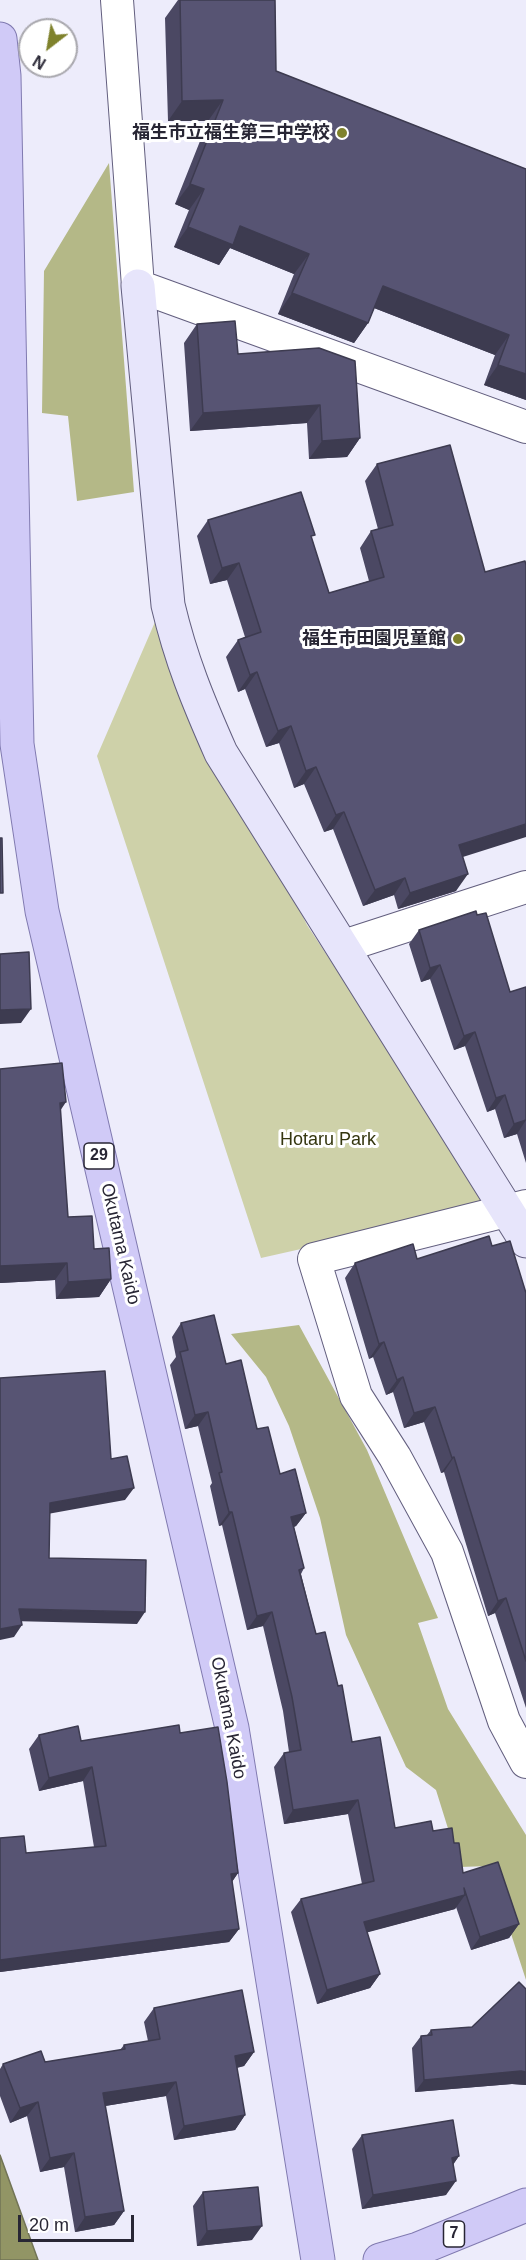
<!DOCTYPE html>
<html>
<head>
<meta charset="utf-8">
<style>
  body { margin:0 }
  #map { position:relative; width:526px; height:2260px; overflow:hidden; background:#edecfb; font-family:Helvetica,sans-serif }
  canvas { display:block }
  .north { position:absolute; left:18px; top:18px; width:60px; height:60px; box-sizing:border-box; background:#fff; border:2px solid #a9a8ae; border-radius:50%; rotate:211deg; font-size:16px; font-weight:700; line-height:24px; text-align:center; color:#282634 }
  .north::after { content:''; display:block; margin:auto; width:21px; height:27px; background:#7f822c; clip-path:polygon(50% 0,100% 100%,50% 72%,0 100%) }
  .scale { position:absolute; left:18px; top:2215px; width:116px; height:27px; box-sizing:border-box; border:3px solid #282634; border-top:0; padding-left:8px; font-size:18px; line-height:21px; white-space:nowrap; color:#282634; -webkit-text-stroke:4px #fff; paint-order:stroke }
</style>
</head>
<body>
<div id="map">
<canvas width="526" height="2260"></canvas>
<div class="north">N</div>
<div class="scale">20 m</div>
</div>
<script>
const ctx = document.querySelector('canvas').getContext('2d');
ctx.lineJoin = 'round';
function paint(path, color) { ctx.fillStyle = color; ctx.fill(path, 'evenodd'); }
function trace(path, color, width, dash) { ctx.strokeStyle = color; ctx.lineWidth = width; ctx.lineCap = dash ? 'butt' : 'round'; ctx.setLineDash(dash || []); ctx.stroke(path); }
function drawText(font, color, halo, rows, align = 'center') {
  ctx.font = font + ' Helvetica,"Noto Sans JP",sans-serif'; ctx.lineWidth = 6; ctx.setLineDash([]); ctx.textBaseline = 'middle'; ctx.strokeStyle = halo; ctx.fillStyle = color; for (const [text, x, y, turn = 0] of rows) {
    ctx.save(); ctx.translate(x, y); ctx.rotate((+turn || 0) * Math.PI / 180); ctx.textAlign = isNaN(turn) ? turn : align; if (halo) ctx.strokeText(text, 0, 0); ctx.fillText(text, 0, 0); ctx.restore();
  }
}
paint(new Path2D(`
  M158,615L307,925L492,1206L261,1258L97,756Z`), '#ced1a9');
paint(new Path2D(`
  M109,163L134,492L77,501L68,416L42,413L44,271Z
  M299,1325L367,1450L438,1618L418,1623L448,1709L526,1835V1980L489,1866L460,1867L436,1790L406,1767L346,1635L320,1518L289,1426L266,1377L231,1334Z`), '#b4b887');
const water = new Path2D(`
  M0,2155L38,2260H0Z`);
paint(water, '#929565');
trace(water, '#727456', 1.5);
const street = new Path2D(`
  M117,0L138,286L526,427
  M344,946L526,887
  M526,1206L314,1259L356,1396L395,1457L447,1552L504,1721L526,1762`);
const secondary = new Path2D(`
  M138,286L168,605C181,660 198,701 221,753L526,1241`);
const primary = new Path2D(`
  M0,39L4,76L17,744L42,911L232,1728L318,2260
  M380,2260L418,2249L526,2205`);
trace(street, '#625e7e', 34);
trace(secondary, '#625e7e', 35);
trace(primary, '#807ab0', 35);
trace(street, '#fff', 32);
trace(secondary, '#e7e5fb', 33);
trace(primary, '#d0caf7', 33);
paint(new Path2D(`
  M178,0H275L276,71L526,169V400L484,385L495,355L374,308L368,323L354,343L278,314L294,274L230,248L219,265L174,247L189,210L175,204L208,121H168L165,18Z
  M197,324L238,354L319,348L360,438L347,457L309,459L307,423L190,431L184,343Z
  M450,445L463,857L456,891L398,909L394,895L363,906L333,829L324,832L304,784L294,788L279,743L266,747L245,689L238,692L226,657L238,640L245,637L227,580L210,584L197,536L208,520L312,540L329,593L369,581L360,548L371,531L378,529L365,481L377,464Z
  M419,930L510,992L526,987V1163L517,1134L504,1138L495,1109L487,1112L465,1046L454,1050L430,979L421,982L409,944Z
  M0,1069L60,1110L68,1217L94,1249L111,1279L99,1297L56,1299L55,1280L0,1283Z
  M492,1246L526,1293V1708L495,1613L488,1616L444,1472L441,1473L424,1422L404,1428L393,1392L386,1395L373,1357L369,1359L345,1278L355,1263L417,1259Z
  M181,1323L226,1364L280,1474L306,1513L296,1526L294,1527L304,1568L301,1574L316,1634L352,1742L395,1828L433,1831L454,1843L463,1873L519,1924L509,1938L471,1950L456,1907L455,1909L367,1932L380,1974L370,1988L317,2004L291,1912L301,1899L362,1884L348,1814L284,1824L274,1767L284,1753L289,1752L283,1711L263,1626L247,1630L222,1525L219,1526L210,1486L212,1483L198,1426L185,1429L170,1365L176,1357L172,1337Z
  M180,1733L238,1873L232,1882L239,1929L229,1942L0,1972V1838L26,1853L94,1847L83,1781L39,1791L29,1749L39,1735L81,1741Z
  M526,1989V2085L512,2084L415,2092L412,2048L421,2036L427,2035L431,2030L472,2027Z
  M154,2008L254,2052L244,2066L237,2068L245,2115L235,2130L174,2140L166,2096L105,2106L124,2211L114,2225L75,2232L64,2167L40,2172L27,2116L10,2123L0,2096V2069L3,2064L45,2062L120,2050L124,2045L148,2041L144,2022Z
  M362,2135L459,2156L453,2164L446,2195L362,2209L352,2149Z
  M203,2192L252,2240L197,2246L193,2206Z`), '#4b4863');
paint(new Path2D(`
  M223,100L208,121H168L182,101Z
  M190,184L204,189L189,210L175,204Z
  M240,226L309,254L294,274L230,248L219,265L174,247L188,227Z
  M383,286L509,335L495,355L369,306Z
  M292,293L368,323L354,343L278,314Z
  M498,365L526,374V400L484,385Z
  M320,405L307,423L190,431L203,413Z
  M360,438L347,457L309,459L322,441Z
  M239,563L227,580L210,584L222,568Z
  M257,672L245,689L238,692L250,675Z
  M291,726L279,743L266,747L278,731Z
  M316,767L304,784L294,788L306,771Z
  M344,812L333,829L324,832L336,815Z
  M526,824V837L447,862L459,845Z
  M468,874L456,891L398,909L410,893Z
  M405,878L394,895L363,906L375,890Z
  M440,965L430,979L421,982L430,968Z
  M31,1009L21,1023L0,1024V1010Z
  M475,1032L465,1046L454,1050L464,1036Z
  M505,1095L495,1109L487,1112L496,1098Z
  M66,1102L54,1120L60,1103Z
  M526,1120L517,1134L504,1138L514,1124Z
  M67,1263L55,1280L0,1283V1266Z
  M111,1279L99,1297L56,1299L68,1282Z
  M384,1342L373,1357L369,1359L379,1344Z
  M403,1377L393,1392L386,1395L397,1380Z
  M435,1407L424,1422L404,1428L414,1413Z
  M208,1412L198,1426L185,1429L195,1415Z
  M454,1457L444,1472L441,1473L452,1458Z
  M134,1488L125,1500L42,1515L50,1503Z
  M229,1512H232L222,1525L219,1526Z
  M306,1513L296,1526L281,1531L291,1517Z
  M506,1598L495,1613L488,1616L498,1601Z
  M19,1609L145,1612L137,1624L11,1621Z
  M272,1612L263,1626L247,1630L257,1616Z
  M22,1625L14,1637L0,1640V1629Z
  M92,1767L83,1781L39,1791L49,1778Z
  M358,1800L348,1814L284,1824L293,1810Z
  M238,1873L229,1886L231,1874Z
  M465,1895L455,1909L354,1936L364,1922Z
  M519,1924L509,1938L471,1950L480,1937Z
  M239,1929L229,1942L0,1972V1960Z
  M380,1974L370,1988L317,2004L327,1990Z
  M254,2052L244,2066L225,2070L235,2056Z
  M521,2071L526,2072V2085L512,2084L415,2092L424,2080Z
  M176,2082L166,2096L93,2108L103,2093Z
  M38,2102L27,2116L10,2123L20,2108Z
  M245,2115L235,2130L174,2140L184,2126Z
  M74,2153L64,2167L40,2172L50,2158Z
  M459,2156L449,2171L452,2158Z
  M456,2181L446,2195L362,2209L373,2195Z
  M124,2211L114,2225L75,2232L85,2217Z
  M262,2226L252,2240L197,2246L207,2231Z`), '#3d3b50');
const building = new Path2D(`
  M180,0H275L276,71L526,169V374L498,365L509,335L383,286L368,323L292,293L309,254L240,226L233,245L188,227L204,189L190,184L223,100L182,101Z
  M235,321L238,354L319,348L355,361L360,438L322,441L320,405L203,413L197,324Z
  M450,445L485,572L525,561L526,565V824L459,845L468,874L410,893L405,878L375,890L344,812L336,815L316,767L306,771L291,726L278,731L257,672L250,675L238,640L261,632L239,563L222,568L208,520L301,492L315,535L311,536L329,593L384,577L371,531L393,525L377,464Z
  M0,838H2L3,893H0Z
  M476,911L477,915L486,913L510,992L526,987V1120L514,1124L505,1095L496,1098L475,1032L464,1036L440,965L430,968L419,930Z
  M29,952L31,1009L0,1010V954Z
  M62,1063L66,1102L60,1103L68,1217L92,1216L94,1249L109,1248L111,1279L68,1282L67,1263L0,1266V1069Z
  M489,1236L492,1246L510,1241L526,1293V1661L506,1598L498,1601L454,1457L452,1458L435,1407L414,1413L403,1377L397,1380L384,1342L379,1344L355,1263L413,1244L417,1259Z
  M214,1315L226,1364L241,1360L257,1429L268,1427L280,1474L295,1469L306,1513L291,1517L304,1568L299,1570L316,1634L325,1632L338,1686L342,1685L352,1742L380,1737L395,1828L431,1821L433,1831L452,1828L454,1843H459L463,1873L498,1862L519,1924L480,1937L464,1888L465,1895L364,1922L380,1974L327,1990L301,1899L374,1881L358,1800L293,1810L284,1753L301,1750L292,1697L272,1612L257,1616L232,1512H229L219,1473L222,1472L208,1412L195,1415L180,1352L188,1350L181,1323Z
  M105,1371L111,1459L127,1456L134,1488L50,1503L49,1558L146,1560L145,1612L19,1609L22,1625L0,1629V1378Z
  M179,1725L180,1733L218,1727L227,1782L238,1873L231,1874L239,1929L0,1960V1838L24,1836L26,1853L106,1846L92,1767L49,1778L39,1735L78,1726L81,1741Z
  M519,1982L526,1989V2072L521,2071L424,2080L421,2036L432,2035L431,2030L472,2027Z
  M242,1990L254,2052L235,2056L245,2115L184,2126L176,2082L103,2093L124,2211L85,2217L74,2153L50,2158L38,2102L20,2108L3,2064L41,2051L45,2062L125,2049L124,2045L160,2039L154,2008Z
  M453,2120L459,2156L452,2158L456,2181L373,2195L362,2135Z
  M258,2187L262,2226L207,2231L203,2192Z`);
paint(building, '#575473');
trace(building, '#3d3b50', 1.5);
for (const [x, y, r, color] of [
  [342,133,6,"#7f822c"],
  [458,639,6,"#7f822c"]
]) { const dot = new Path2D(); dot.arc(x, y, r, 0, 2 * Math.PI); ctx.fillStyle = color; ctx.fill(dot); trace(dot, '#fff', 2); }
for (const [x, y, w] of [
  [99,1156,30],
  [454,2234,21]
]) { const box = new Path2D(); box.roundRect(x - w / 2, y - 13, w, 26, 4.5); ctx.fillStyle = '#fff'; ctx.fill(box); trace(box, '#282634', 1.5); }
drawText('bold 16px', '#282634', null, [
  ["29",99,1156],
  ["7",454,2234]
]);
drawText('bold 18px', '#282634', '#fff', [
  ["福生市立福生第三中学校",330,133],
  ["福生市田園児童館",446,639]
], 'right');
drawText('18px', '#34360f', '#fff', [
  ["Hotaru Park",328,1140]
]);
drawText('18px', '#282634', '#fff', [
  ["Okutama Kaido",120,1244,77],
  ["Okutama Kaido",228,1718,79]
]);
</script>
</body>
</html>
